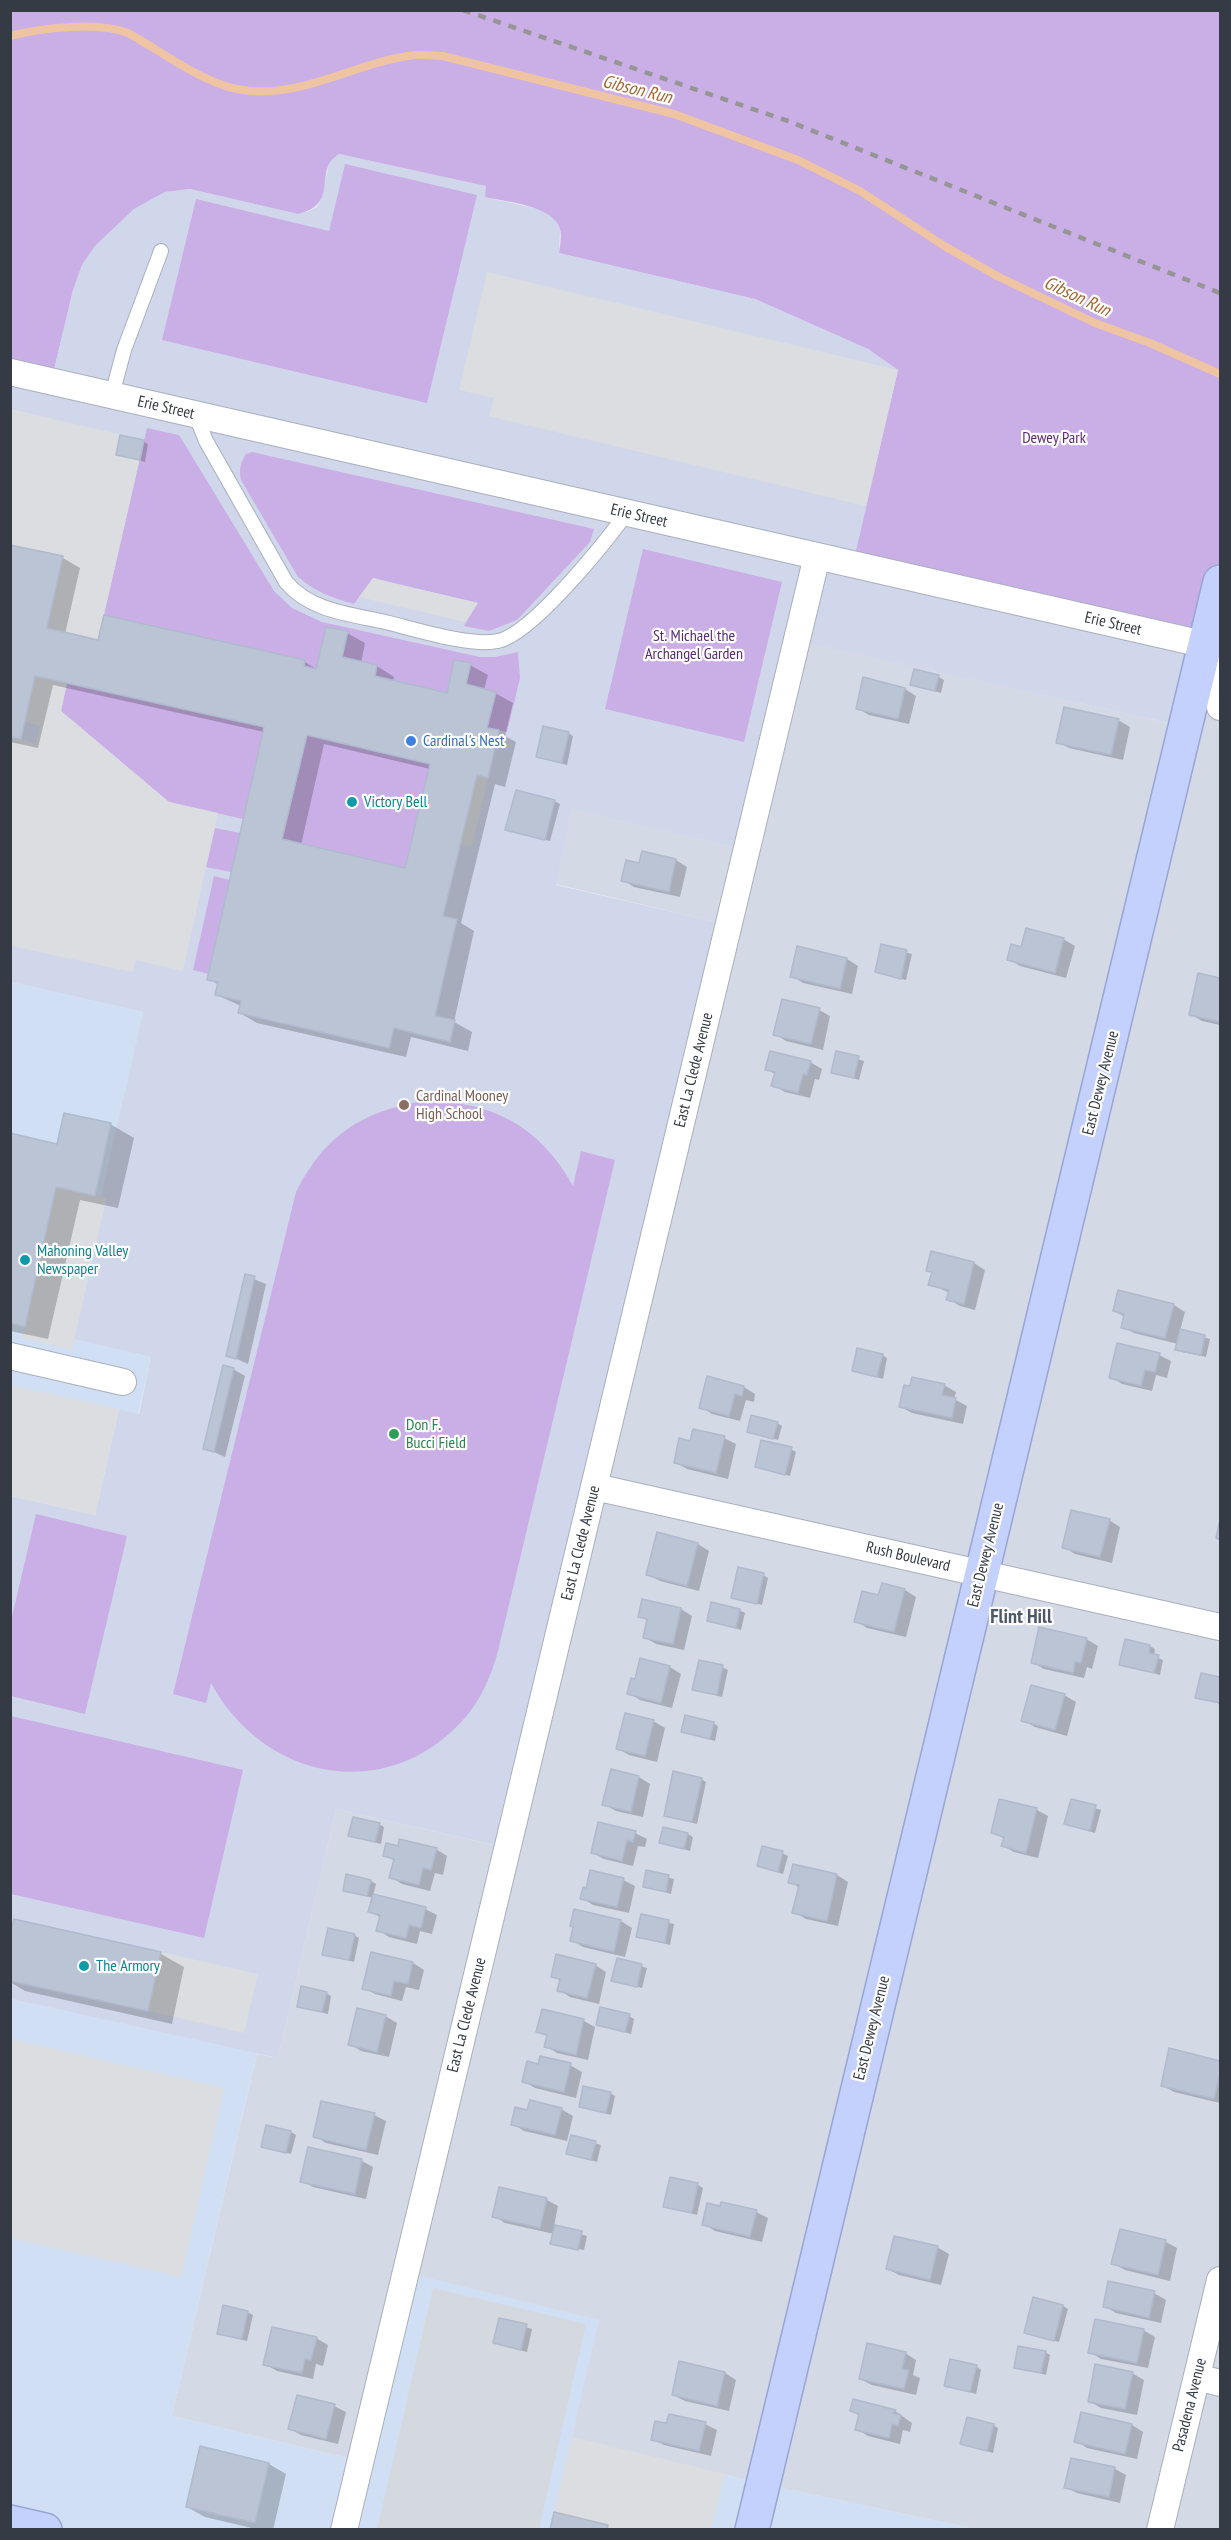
<!DOCTYPE html>
<html>
<head>
<meta charset="utf-8">
<style>
  body { margin:0 }
  #map { position:relative; width:1231px; height:2540px; overflow:hidden; background:#e6e9f2; font-family:"PT Sans Narrow",sans-serif }
  canvas { display:block }
  .frame { position:absolute; inset:0; border:12px solid #353b45; pointer-events:none }
</style>
</head>
<body>
<div id="map">
<canvas width="1231" height="2540"></canvas>
<div class="frame"></div>
</div>
<script>
const ctx = document.querySelector('canvas').getContext('2d');
ctx.lineJoin = 'round';
function paint(path, color) { ctx.fillStyle = color; ctx.fill(path, 'evenodd'); }
function trace(path, color, width, dash) { ctx.strokeStyle = color; ctx.lineWidth = width; ctx.lineCap = dash ? 'butt' : 'round'; ctx.setLineDash(dash || []); ctx.stroke(path); }
function drawText(font, color, halo, rows, align = 'center') {
  ctx.font = font + ' "PT Sans Narrow",sans-serif'; ctx.lineWidth = 4.5; ctx.setLineDash([]); ctx.textBaseline = 'middle'; ctx.strokeStyle = halo; ctx.fillStyle = color; for (const [text, x, y, turn = 0] of rows) {
    ctx.save(); ctx.translate(x, y); ctx.rotate((+turn || 0) * Math.PI / 180); ctx.textAlign = isNaN(turn) ? turn : align; if (halo) ctx.strokeText(text, 0, 0); ctx.fillText(text, 0, 0); ctx.restore();
  }
}
paint(new Path2D(`
  M797,639L1186,727L1207,645L1220,707V2529H975L763,2484L572,2437L360,2461L172,2416L257,2054L278,2058L336,1809L507,1848L728,925L556,884L573,808L747,850Z`), '#d4d9e6');
paint(new Path2D(`
  M11,982L143,1012L102,1197L106,1198L75,1339L151,1357L138,1414L120,1410L11,1496Z
  M11,1999L257,2053L172,2416L360,2461L405,2272L599,2320L572,2437L763,2484L975,2529L45,2530L11,2522Z`), '#d1dff4');
paint(new Path2D(`
  M433,2288L586,2324L539,2529L377,2530Z`), '#d4d8df');
paint(new Path2D(`
  M339,154L487,186L485,197L546,211L554,218L560,229L559,253L755,299L868,349L898,370L1207,645L1187,727L797,640L747,850L573,809L556,885L729,925L508,1848L336,1809L278,2058L11,1999V1496L95,1515L119,1409L139,1414L151,1357L74,1339L106,1199L101,1197L143,1012L11,982V373L51,382L73,290L82,265L95,246L134,209L165,192L190,189L298,214L309,211L316,208L320,202L329,165L333,157Z`), '#d0d7eb');
paint(new Path2D(`
  M11,11H1220V707L1206,645L853,564L898,370L868,349L755,299L559,253C560,246 562,236 560,229C553,205 506,202 485,197L486,186L339,154C312,170 341,204 298,214L190,189L165,192L134,209L95,246L82,265L73,290L51,382L11,372Z
  M345,164L477,195L427,403L162,340L196,199L329,231Z
  M147,428L179,435L274,591L292,608L322,622L480,657H495L518,652L520,678L507,732L487,728L495,692L466,684L454,660L447,693L375,676L377,665L342,657L348,631L316,669L304,666L305,660L104,615Z
  M252,452L594,529L590,542L517,620L489,631L464,626L478,603L373,578L354,604C332,598 316,592 298,577L241,480C239,470 240,463 246,454Z
  M643,549L782,582L744,742L605,709Z
  M67,683L264,727L243,819L169,802L61,711Z
  M307,735L430,764L405,868L282,839Z
  M215,828L240,833L231,872L206,867Z
  M214,876L230,880L209,974L193,970Z
  M424,1101C492,1101 540,1126 573,1186L581,1151L615,1160L497,1655C490,1678 480,1701 464,1719C387,1805 264,1781 211,1683L206,1703L173,1694L296,1192C324,1136 362,1111 424,1101Z
  M36,1514L127,1536L85,1714L11,1696V1621Z
  M11,1716L243,1770L204,1938L11,1894Z`), '#caafe6');
paint(new Path2D(`
  M487,272L898,370L866,506L489,416L494,398L459,390Z
  M11,409L144,440L98,640L47,628L63,556L11,545Z
  M373,578L409,587L478,603L465,622L359,597Z
  M35,676L67,683L61,711L169,802L218,813L183,971L136,960L132,972L11,946V737L36,743L40,726L25,722Z
  M477,775L488,778L472,846L460,844Z
  M56,1187L106,1198L72,1350L22,1338Z
  M11,1385L119,1409L95,1515L11,1496Z
  M161,1952L258,1974L244,2033L148,2011Z
  M11,2039L224,2088L181,2277L11,2238Z
  M572,2437L725,2474L711,2529H607L608,2525L554,2512Z`), '#dbdde0');
paint(new Path2D(`
  M143,441L148,444L145,462L117,454Z
  M10,547L63,558L80,568L65,634L99,641L305,662L318,670L347,633L365,643L361,663L377,666L394,677L393,682L448,695L470,665L488,675L484,690L495,693L513,703L505,736L516,742L505,787L495,784L461,923L474,931L454,1022L472,1032L468,1051L411,1037L406,1057L257,1023L240,1013L241,1006L217,995L219,985L209,979L264,732L53,685L38,748L10,742ZM324,744L430,769L406,870L301,845Z
  M939,677L944,680L941,693L912,685Z
  M905,689L916,696L909,724L869,715L857,708Z
  M1118,720L1130,727L1123,760L1069,748L1058,742Z
  M568,733L573,736L567,765L538,757Z
  M554,801L560,804L550,841L512,832Z
  M676,860L687,867L680,897L634,887L623,880L640,865Z
  M1063,939L1075,946L1066,978L1020,966L1009,959L1022,949Z
  M882,946L912,954L906,980L876,972Z
  M798,948L847,959L858,966L852,994L803,983L792,976Z
  M1199,975L1220,980V1025L1202,1021L1190,1014Z
  M819,1010L830,1016L823,1050L786,1041L775,1034Z
  M837,1053L864,1061L859,1080L833,1072Z
  M810,1062L822,1069L819,1080L815,1079L810,1098L785,1092L773,1085L776,1075L767,1069Z
  M110,1124L134,1138L118,1208L80,1200L48,1339L10,1331V1135L58,1146Z
  M974,1263L985,1270L975,1310L960,1306L948,1299L950,1293L930,1284L933,1273L928,1270Z
  M246,1276L266,1284L248,1364L228,1355Z
  M1174,1305L1185,1312L1180,1331L1210,1339L1206,1357L1182,1352L1177,1349L1178,1344L1134,1333L1123,1327L1125,1317L1114,1311Z
  M882,1355L887,1358L883,1379L854,1370Z
  M1159,1355L1171,1361L1167,1378L1156,1375L1152,1391L1122,1384L1111,1377Z
  M233,1369L245,1376L225,1457L205,1448Z
  M708,1378L744,1387L755,1394L754,1402L746,1400L740,1421L712,1414L701,1407Z
  M944,1385L956,1392L954,1399L967,1406L963,1424L912,1413L901,1407Z
  M777,1423L782,1426L778,1440L748,1431Z
  M724,1438L736,1444L728,1479L687,1469L675,1462L691,1443Z
  M791,1449L796,1452L790,1476L756,1466Z
  M1109,1520L1120,1527L1112,1563L1075,1554L1064,1547Z
  M658,1534L698,1544L709,1551L699,1591L660,1581L648,1575Z
  M763,1575L768,1578L762,1605L733,1597Z
  M905,1590L916,1597L906,1637L867,1628L856,1621L879,1597Z
  M681,1609L692,1616L684,1650L656,1644L644,1637L648,1621L640,1616Z
  M739,1610L745,1613L741,1630L709,1620Z
  M1086,1639L1098,1646L1092,1669L1087,1667L1084,1678L1044,1669L1032,1662Z
  M1150,1646L1155,1649L1154,1656L1163,1660L1160,1675L1121,1664Z
  M641,1660L670,1667L681,1674L672,1708L640,1700L629,1693L636,1681Z
  M722,1667L728,1670L722,1697L694,1689Z
  M1202,1674L1220,1679V1704L1197,1697Z
  M1064,1695L1076,1702L1067,1736L1035,1727L1023,1720Z
  M653,1721L665,1728L657,1762L629,1755L618,1749Z
  M713,1723L718,1726L715,1741L683,1731Z
  M612,1771L639,1777L650,1784L643,1817L616,1811L604,1804Z
  M701,1779L706,1782L697,1824L665,1815Z
  M1072,1801L1101,1810L1095,1833L1066,1824Z
  M1037,1810L1048,1816L1038,1858L1014,1852L1003,1846L1005,1839L993,1833Z
  M379,1824L384,1827L381,1844L350,1836Z
  M635,1833L647,1839L645,1847L638,1846L633,1866L604,1859L593,1853Z
  M688,1834L693,1837L690,1851L661,1842Z
  M436,1849L447,1856L443,1875L435,1873L430,1891L402,1884L391,1877L395,1861L384,1855Z
  M782,1853L788,1856L783,1874L759,1866Z
  M648,1872L674,1879L671,1894L644,1886Z
  M837,1875L848,1882L838,1926L806,1919L794,1912L800,1888L790,1882Z
  M623,1880L635,1886L629,1913L593,1905L582,1898L588,1889Z
  M371,1881L376,1884L373,1896L425,1909L437,1915L432,1934L420,1931L417,1944L389,1937L378,1930L381,1918L370,1911L373,1898L344,1890Z
  M642,1916L674,1924L670,1945L637,1936Z
  M15,1921L161,1954L184,1967L172,2024L25,1991L10,1982V1940Z
  M621,1921L632,1928L625,1957L583,1947L571,1940Z
  M354,1935L359,1938L354,1962L324,1954Z
  M372,1954L413,1963L424,1970L419,1990L406,1987L402,2001L375,1994L364,1988Z
  M618,1960L647,1968L642,1988L613,1980Z
  M595,1965L606,1972L599,2004L570,1997L559,1990L561,1981L552,1976Z
  M326,1993L331,1996L328,2014L298,2006Z
  M543,2011L584,2021L595,2027L588,2060L557,2053L546,2046L548,2037L538,2031Z
  M385,2016L397,2023L389,2057L361,2051L350,2044Z
  M629,2016L634,2019L631,2034L597,2024Z
  M1171,2050L1220,2062V2103L1174,2092L1162,2085Z
  M570,2065L582,2072L576,2098L535,2088L523,2081L539,2066Z
  M610,2093L615,2096L611,2115L580,2107Z
  M561,2109L573,2116L567,2141L524,2131L513,2124L528,2112Z
  M374,2115L386,2121L378,2155L326,2143L314,2136Z
  M291,2132L296,2135L291,2154L263,2146Z
  M572,2136L601,2145L597,2162L568,2153Z
  M362,2161L373,2167L366,2199L313,2187L302,2181Z
  M698,2185L703,2188L697,2215L665,2206Z
  M500,2189L547,2200L558,2206L554,2226L587,2236L584,2250L556,2245L552,2243L554,2234L505,2223L494,2216Z
  M756,2212L768,2218L762,2242L715,2231L704,2224Z
  M1121,2231L1166,2242L1177,2248L1170,2281L1125,2270L1113,2263Z
  M937,2247L949,2254L941,2285L899,2275L888,2269Z
  M1154,2293L1166,2300L1161,2323L1116,2313L1104,2306Z
  M1063,2306L1068,2309L1059,2342L1025,2332Z
  M247,2312L253,2315L247,2341L219,2334Z
  M500,2319L532,2329L527,2352L495,2343Z
  M1143,2330L1155,2337L1148,2368L1101,2359L1090,2352Z
  M316,2338L328,2345L323,2366L316,2364L313,2379L277,2371L265,2364Z
  M1045,2352L1050,2355L1046,2375L1016,2367Z
  M905,2353L916,2360L913,2375L920,2378L916,2395L872,2385L860,2379Z
  M976,2366L981,2370L976,2394L946,2385Z
  M725,2373L736,2380L729,2411L685,2401L673,2395Z
  M1132,2373L1144,2380L1137,2415L1101,2408L1089,2401Z
  M854,2401L895,2411L912,2423L910,2432L903,2430L900,2444L868,2436L857,2429L860,2416L851,2411Z
  M334,2406L346,2412L338,2444L301,2435L290,2429Z
  M705,2424L717,2430L711,2456L664,2445L653,2439L668,2425Z
  M993,2425L998,2428L993,2453L962,2444Z
  M1132,2425L1143,2432L1137,2459L1087,2448L1076,2441Z
  M1072,2459L1115,2469L1126,2475L1120,2503L1077,2493L1065,2487Z
  M269,2464L286,2474L273,2530H260L205,2517L187,2507Z`), '#0003');
trace(new Path2D(`
  M10,36C42,28 97,21 128,33C136,37 144,43 152,47C177,63 213,86 242,90C304,99 357,61 416,55C425,54 434,56 443,56L674,114L798,160L860,191L946,247L997,276L1095,323L1150,343L1220,374`), '#efc4a3', 8);
const building = new Path2D(`
  M120,435L144,440L140,460L116,455Z
  M10,545L63,556L47,628L98,640L104,615L305,660L304,666L316,669L326,627L348,631L342,657L377,665L375,676L447,693L454,660L471,663L466,684L496,692L487,728L499,730L488,778L477,775L443,916L457,919L435,1016L455,1020L450,1042L394,1028L389,1048L238,1013L241,1001L215,995L218,982L207,980L264,727L35,676L21,739L10,737ZM307,735L430,764L405,868L282,839Z
  M914,669L939,675L935,691L910,685Z
  M863,677L905,688L898,719L856,709Z
  M1064,707L1119,719L1111,755L1056,743Z
  M543,726L569,732L562,763L536,757Z
  M516,790L555,800L545,840L505,830Z
  M642,851L676,859L669,892L621,881L626,860L639,863Z
  M1026,928L1064,938L1055,973L1007,960L1011,944L1021,947Z
  M881,944L907,950L901,979L875,972Z
  M797,946L847,958L840,989L790,977Z
  M1198,973L1220,978V1022L1189,1015Z
  M782,999L820,1008L811,1044L773,1035Z
  M770,1051L811,1061L807,1075L803,1074L798,1093L771,1086L775,1072L765,1070Z
  M836,1051L859,1056L854,1078L831,1073Z
  M64,1113L111,1123L95,1196L56,1187L25,1327L10,1323V1133L57,1144Z
  M931,1251L974,1262L964,1304L946,1300L949,1290L928,1285L932,1272L926,1271Z
  M245,1274L255,1276L236,1359L226,1356Z
  M1118,1290L1174,1304L1165,1338L1121,1328L1124,1314L1113,1311Z
  M1180,1329L1205,1335L1201,1355L1175,1350Z
  M1117,1343L1160,1353L1155,1372L1145,1370L1141,1386L1109,1378Z
  M857,1348L883,1354L877,1377L852,1371Z
  M223,1365L234,1368L214,1452L203,1449Z
  M707,1376L744,1386L742,1396L735,1394L729,1416L699,1408Z
  M912,1377L945,1384L942,1395L956,1398L952,1418L899,1407L904,1385L910,1386Z
  M751,1415L778,1422L773,1439L747,1432Z
  M693,1429L725,1436L716,1473L674,1463L679,1438L690,1441Z
  M761,1440L792,1447L785,1475L755,1467Z
  M1071,1510L1110,1519L1100,1557L1062,1548Z
  M1220,1519V1540L1216,1538Z
  M657,1532L698,1543L687,1586L646,1575Z
  M738,1567L764,1573L757,1604L731,1598Z
  M882,1583L905,1589L894,1632L854,1622L862,1591L878,1595Z
  M642,1599L681,1608L673,1644L643,1638L647,1619L638,1617Z
  M711,1602L740,1609L736,1628L707,1621Z
  M1039,1627L1087,1638L1081,1663L1075,1662L1073,1673L1031,1663Z
  M1125,1639L1150,1645L1149,1653L1159,1655L1154,1673L1119,1665Z
  M640,1658L670,1666L661,1703L627,1694L631,1678L635,1679Z
  M699,1660L723,1665L717,1695L692,1690Z
  M1201,1673L1220,1677V1703L1195,1698Z
  M1031,1685L1065,1694L1055,1730L1021,1721Z
  M625,1713L654,1720L645,1756L616,1749Z
  M685,1715L714,1722L710,1739L681,1732Z
  M611,1769L639,1776L631,1812L602,1805Z
  M673,1771L702,1778L692,1822L664,1816Z
  M999,1799L1037,1808L1026,1853L1001,1846L1004,1837L991,1833Z
  M1071,1799L1096,1805L1090,1831L1064,1824Z
  M353,1817L380,1823L375,1842L348,1836Z
  M598,1822L636,1831L633,1842L627,1840L622,1861L591,1853Z
  M663,1827L688,1833L684,1849L659,1843Z
  M399,1839L437,1848L431,1870L423,1868L419,1885L389,1878L394,1859L383,1856L386,1843L398,1846Z
  M762,1846L783,1851L778,1872L757,1866Z
  M793,1864L837,1874L827,1921L792,1913L799,1885L788,1883Z
  M590,1870L624,1878L617,1907L580,1899L583,1887L586,1888Z
  M646,1870L669,1875L666,1892L643,1887Z
  M346,1874L371,1880L367,1896L343,1891Z
  M373,1894L426,1907L421,1928L409,1925L406,1938L376,1931L380,1915L368,1912Z
  M574,1909L621,1920L614,1952L570,1941L573,1927L570,1926Z
  M641,1914L669,1920L665,1943L636,1937Z
  M14,1919L161,1952L148,2011L10,1981V1933Z
  M328,1928L355,1934L349,1960L322,1955Z
  M371,1952L413,1962L408,1984L394,1981L391,1996L362,1989Z
  M556,1954L596,1964L587,1998L557,1991L560,1979L551,1977Z
  M617,1958L642,1964L637,1987L611,1981Z
  M301,1986L327,1992L322,2012L297,2007Z
  M600,2007L630,2014L625,2032L596,2025Z
  M357,2008L386,2015L377,2052L348,2045Z
  M542,2009L584,2019L576,2055L544,2047L547,2035L536,2032Z
  M1169,2048L1220,2061V2073L1214,2099L1161,2086Z
  M540,2056L571,2063L564,2092L522,2082L527,2061L538,2064Z
  M583,2086L611,2092L606,2113L579,2107Z
  M530,2100L562,2108L555,2135L511,2125L515,2107L527,2110Z
  M321,2101L375,2113L366,2150L313,2137Z
  M266,2125L291,2131L286,2153L261,2147Z
  M571,2135L596,2141L591,2160L566,2154Z
  M308,2147L362,2159L355,2194L300,2182Z
  M670,2177L698,2183L692,2213L663,2207Z
  M499,2187L547,2198L540,2228L492,2217Z
  M721,2202L757,2210L750,2237L702,2225L707,2203L720,2206Z
  M555,2225L582,2231L578,2250L550,2244Z
  M1120,2229L1166,2240L1158,2275L1111,2264Z
  M894,2236L938,2246L930,2280L886,2269Z
  M1108,2281L1155,2291L1149,2318L1103,2307Z
  M1033,2297L1063,2305L1054,2341L1024,2333Z
  M223,2305L248,2311L242,2339L217,2334Z
  M499,2318L527,2324L521,2350L493,2343Z
  M1095,2319L1144,2329L1137,2363L1088,2353Z
  M272,2327L317,2337L311,2360L305,2359L302,2373L263,2365Z
  M867,2343L906,2352L902,2369L909,2370L904,2389L859,2379Z
  M1018,2346L1046,2351L1041,2373L1014,2368Z
  M950,2359L977,2365L970,2392L944,2386Z
  M679,2361L725,2372L717,2406L672,2395Z
  M1095,2364L1133,2372L1125,2409L1088,2402Z
  M297,2395L335,2404L326,2439L288,2429Z
  M853,2399L896,2410L893,2413L901,2415L898,2426L892,2424L889,2438L855,2430L859,2414L850,2411Z
  M1081,2412L1132,2424L1125,2454L1074,2442Z
  M669,2414L706,2422L699,2451L651,2440L655,2421L666,2423Z
  M967,2417L994,2424L987,2451L960,2444Z
  M200,2446L269,2463L255,2523L186,2507Z
  M1071,2458L1115,2467L1109,2497L1064,2488Z
  M554,2512L608,2525L607,2530H550Z`);
paint(building, '#bbc4d4');
trace(building, '#afbace', 1.5);
const lane = new Path2D(`
  M112,395L124,350L161,251
  M196,416L206,441L286,582C309,610 348,614 381,621C412,628 469,647 498,641C532,634 604,544 626,514`);
const street = new Path2D(`
  M10,372L1207,645L1212,678L1220,707
  M10,1356L123,1382
  M595,1487L1220,1627
  M1197,2377L1220,2383
  M344,2530L817,556
  M1160,2530L1220,2280`);
const secondary = new Path2D(`
  M10,2522L45,2530
  M752,2530L1220,582`);
trace(lane, '#a9afbe', 16);
trace(street, '#a9afbe', 28);
trace(secondary, '#98a6d5', 36);
trace(lane, '#fff', 14);
trace(street, '#fff', 26);
trace(secondary, '#c5d1fd', 33);
trace(new Path2D(`
  M463,10L788,121L1220,293`), '#959595', 4.5, [8, 8]);
for (const [x, y, r, color] of [
  [411,741,6,"#3f7fe0"],
  [352,802,6,"#0f9aa8"],
  [404,1105,6,"#8d6e63"],
  [25,1260,6,"#0f9aa8"],
  [394,1434,6,"#2e9e5b"],
  [84,1966,6,"#0f9aa8"]
]) { const dot = new Path2D(); dot.arc(x, y, r, 0, 2 * Math.PI); ctx.fillStyle = color; ctx.fill(dot); trace(dot, '#fff', 2); }
drawText('16px', '#353b45', '#fff', [
  ["Erie Street",166,408,13],
  ["Erie Street",639,516,13],
  ["Erie Street",1113,624,13],
  ["East La Clede Avenue",694,1070,-76],
  ["East Dewey Avenue",1101,1083,-76],
  ["East La Clede Avenue",581,1543,-76],
  ["East Dewey Avenue",986,1555,-76],
  ["Rush Boulevard",908,1557,13],
  ["East La Clede Avenue",467,2015,-76],
  ["East Dewey Avenue",872,2028,-76],
  ["Pasadena Avenue",1190,2405,-76]
]);
drawText('16px', '#5b2a75', '#fff', [
  ["Dewey Park",1054,438],
  ["St. Michael the",694,636],
  ["Archangel Garden",694,654]
]);
drawText('16px', '#366cbe', '#fff', [
  ["Cardinal's Nest",423,741]
], 'left');
drawText('16px', '#0d838f', '#fff', [
  ["Victory Bell",364,802],
  ["Mahoning Valley",37,1251],
  ["Newspaper",37,1269],
  ["The Armory",96,1966]
], 'left');
drawText('16px', '#785e54', '#fff', [
  ["Cardinal Mooney",416,1096],
  ["High School",416,1114]
], 'left');
drawText('16px', '#27864d', '#fff', [
  ["Don F.",406,1425],
  ["Bucci Field",406,1443]
], 'left');
drawText('italic 18px', '#a7662f', '#fff', [
  ["Gibson Run",637,90,14],
  ["Gibson Run",1077,297,25]
]);
drawText('bold 20px', '#4d5768', '#fff', [
  ["Flint Hill",1021,1617]
]);
</script>
</body>
</html>
